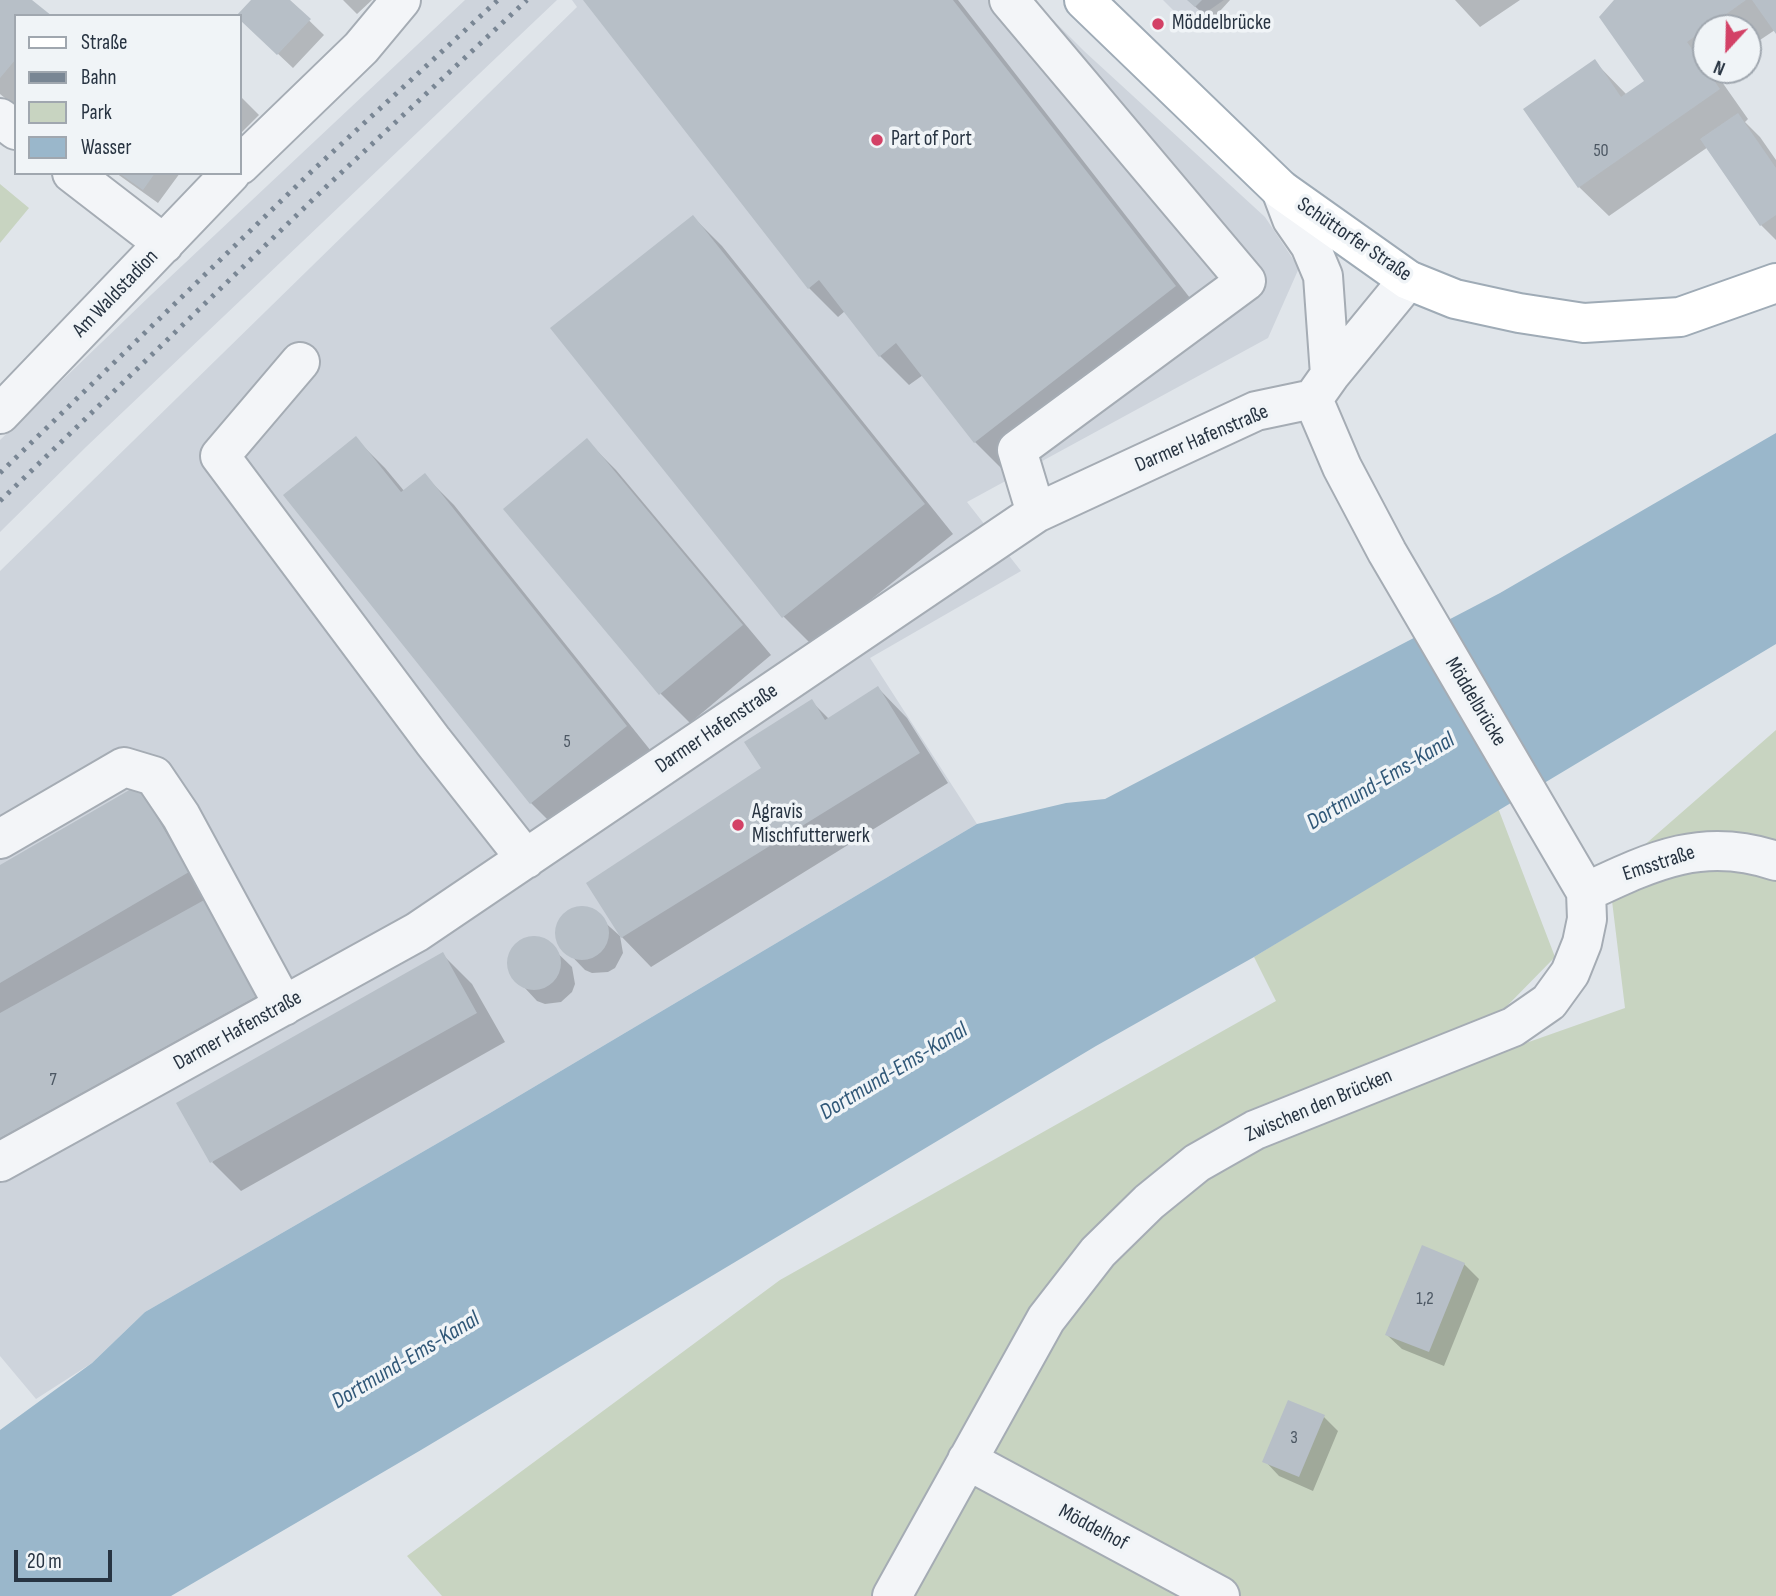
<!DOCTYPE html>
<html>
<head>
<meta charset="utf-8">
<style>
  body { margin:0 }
  #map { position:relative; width:1776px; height:1596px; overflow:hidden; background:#e0e5ea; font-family:"Sofia Sans Condensed",sans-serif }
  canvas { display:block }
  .legend { position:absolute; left:14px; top:14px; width:228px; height:161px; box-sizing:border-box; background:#f0f4f7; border:2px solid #a0a7af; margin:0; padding:9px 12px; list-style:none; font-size:21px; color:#283442 }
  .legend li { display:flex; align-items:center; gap:14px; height:35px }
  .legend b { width:35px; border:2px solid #a0a7af }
  .north { position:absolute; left:1692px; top:14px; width:70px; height:70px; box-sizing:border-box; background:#f0f4f7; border:2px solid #a0a7af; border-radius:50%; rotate:202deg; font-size:19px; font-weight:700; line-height:28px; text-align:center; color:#283442 }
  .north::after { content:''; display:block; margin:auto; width:24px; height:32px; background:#d34166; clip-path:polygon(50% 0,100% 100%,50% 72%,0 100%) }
  .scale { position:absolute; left:14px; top:1550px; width:98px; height:32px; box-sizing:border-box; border:4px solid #283442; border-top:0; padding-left:9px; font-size:21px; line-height:24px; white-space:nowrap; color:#283442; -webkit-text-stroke:5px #f0f4f7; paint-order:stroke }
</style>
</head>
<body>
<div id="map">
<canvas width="1776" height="1596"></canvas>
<ul class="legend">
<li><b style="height:9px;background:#fff"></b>Straße</li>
<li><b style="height:9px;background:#798694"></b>Bahn</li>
<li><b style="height:19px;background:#c8d4c1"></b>Park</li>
<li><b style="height:19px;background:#9ab7cb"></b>Wasser</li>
</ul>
<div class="north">N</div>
<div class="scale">20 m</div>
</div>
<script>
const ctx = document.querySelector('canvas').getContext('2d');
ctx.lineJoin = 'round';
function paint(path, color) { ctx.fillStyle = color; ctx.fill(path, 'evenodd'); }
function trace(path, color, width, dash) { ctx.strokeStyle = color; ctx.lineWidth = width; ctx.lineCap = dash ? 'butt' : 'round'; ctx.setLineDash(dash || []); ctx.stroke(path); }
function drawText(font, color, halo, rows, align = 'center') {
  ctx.font = font + ' "Sofia Sans Condensed",sans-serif'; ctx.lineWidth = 7; ctx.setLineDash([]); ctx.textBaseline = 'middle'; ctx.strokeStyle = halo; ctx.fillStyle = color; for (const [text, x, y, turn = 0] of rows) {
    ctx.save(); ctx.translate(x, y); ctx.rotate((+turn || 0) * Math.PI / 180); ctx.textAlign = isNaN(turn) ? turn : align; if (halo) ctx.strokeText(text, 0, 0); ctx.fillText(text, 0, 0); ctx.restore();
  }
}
paint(new Path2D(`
  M465,0H557L87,446L0,532V440L152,294Z
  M572,0H1033L1084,51L1265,217L1299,268L1268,338L967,502L1021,571L870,658L977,824L490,1113L145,1312L92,1363L36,1399L0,1356V571L577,7Z
  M1163,0H1224L1188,25Z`), '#ced4dc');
paint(new Path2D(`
  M0,184L29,208L0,243Z
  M1776,730V1596H442L407,1556L780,1280L1276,1001L1254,957L1498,808L1555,957L1506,1007L1356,1103L1625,1008L1609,876Z`), '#c8d4c1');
paint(new Path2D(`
  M1776,433V644L1254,957L1096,1046L421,1450L171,1596H0V1430L92,1363L145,1312L490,1113L977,824L1066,803L1105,799L1500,593Z`), '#9ab7cb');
paint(new Path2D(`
  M0,0H30L16,16V107L0,94Z
  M253,0H288L324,35L293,68L240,18Z
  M343,0H372L357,14Z
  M585,0H958L1204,316L1004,471L975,442L923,375L909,385L880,356L845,311L838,317L809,288Z
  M1188,0H1230L1211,21Z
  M1455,0H1520L1480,27Z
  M1617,0H1776V31L1775,30L1748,48V28H1706V70H1717L1715,72L1748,119L1745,122L1760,137L1776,160V240L1761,225L1708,147L1609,216L1579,187L1525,109L1594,61L1627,95L1646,82Z
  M240,96L259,115L240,134Z
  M116,173H180L158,203Z
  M693,217L722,246L953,534L813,646L784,617L553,329Z
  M356,439L385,468L405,492L425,476L454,505L655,756L560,832L531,803Z
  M587,441L616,470L771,655L690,723L661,694Z
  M878,688L907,718L948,783L651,967L621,936L763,768L811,701L829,719Z
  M138,787L167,816L287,1024L0,1183V867Z
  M574,909L591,910L620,936L623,953L615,968L608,972L592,973L585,970L559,943L557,935L561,919Z
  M527,939L544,940L572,967L575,984L572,992L561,1002L545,1004L537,1001L511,973L509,965L513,949Z
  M442,954L472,984L505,1042L241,1191L212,1162Z
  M1464,1264L1479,1279L1444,1366L1402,1349L1387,1335Z
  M1324,1417L1338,1431L1313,1491L1279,1476L1265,1461Z`), '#0003');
paint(new Path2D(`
  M0,0H32L52,16H16V59L0,78Z
  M251,0H290L311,19L277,55L240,20V16H236Z
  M583,0H953L1176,286L974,443L896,343L879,357L819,280L808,289Z
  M1187,0H1202L1195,7Z
  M1614,0H1746L1687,42L1720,89L1578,188L1523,109L1595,59L1621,97L1644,81L1599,17Z
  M1752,0H1776V34Z
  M1738,113L1776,168V215L1760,226L1700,139Z
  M119,173H155L143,190Z
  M693,215L925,504L782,618L550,328Z
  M356,436L401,492L425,473L627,726L530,804L283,495Z
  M587,438L743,625L659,695L503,509Z
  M878,686L920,753L621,938L586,883L761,768L744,742L812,699L825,720Z
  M138,785L189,872L0,983V865Z
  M206,899L259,995L0,1138V1013Z
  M555 933a27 27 0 1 1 54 0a27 27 0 1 1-54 0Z
  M507 963a27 27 0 1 1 54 0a27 27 0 1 1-54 0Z
  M443,952L477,1013L210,1163L176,1103Z
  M1422,1245L1465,1263L1429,1352L1385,1335Z
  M1288,1400L1325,1415L1299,1477L1262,1462Z`), '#b7bfc7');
const minor = new Path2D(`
  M1009,0L1246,281L1017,450L1036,513
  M0,118L16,130
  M240,165L361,48L401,0
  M72,173L164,244
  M1281,190L1292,219L1310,245L1323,276L1330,375
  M300,362L220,456L433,741L526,859
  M0,414L231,173
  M0,839L124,767L154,776L181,816L284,1006
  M1586,892C1652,861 1703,836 1776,861
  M0,1162L417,932L1036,513L1256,411L1313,399L1330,375L1408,280
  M967,1460L1220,1596
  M892,1596L1046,1319L1098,1252L1149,1202L1197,1163L1255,1130L1513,1027L1549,1002L1570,973L1582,943L1587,919L1586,892L1387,552L1342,467L1313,399`);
const major = new Path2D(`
  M1084,0L1281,190L1408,280L1455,299L1519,313L1584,323L1680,317L1776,283`);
trace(minor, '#a5acb4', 42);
trace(major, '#9fabb6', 42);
trace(minor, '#f3f5f8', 38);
trace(major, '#fff', 38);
trace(new Path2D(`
  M0,473L312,171L498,0
  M0,501L328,185L527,0`), '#798694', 5, [3.5, 7]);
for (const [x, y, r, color] of [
  [1158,24,7,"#d34166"],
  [877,140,7,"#d34166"],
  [738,825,7,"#d34166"]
]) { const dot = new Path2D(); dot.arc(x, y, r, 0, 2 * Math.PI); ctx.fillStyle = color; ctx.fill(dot); trace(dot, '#f0f4f7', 2.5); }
drawText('18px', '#4c5763', null, [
  ["50",1601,151],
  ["5",567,742],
  ["7",53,1080],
  ["1,2",1425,1299],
  ["3",1294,1438]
]);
drawText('21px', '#283442', '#f0f4f7', [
  ["Möddelbrücke",1172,24],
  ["Part of Port",891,140],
  ["Agravis",752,813],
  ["Mischfutterwerk",752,837]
], 'left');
drawText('21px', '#283442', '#f0f4f7', [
  ["Schüttorfer Straße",1354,240,34],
  ["Am Waldstadion",116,294,-46],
  ["Darmer Hafenstraße",1202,439,-23],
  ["Möddelbrücke",1475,702,59],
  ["Darmer Hafenstraße",717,729,-34],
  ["Emsstraße",1659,864,-18],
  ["Darmer Hafenstraße",238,1031,-29],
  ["Zwischen den Brücken",1319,1106,-23],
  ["Möddelhof",1093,1528,28]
]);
drawText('italic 23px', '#315878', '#f0f4f7', [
  ["Dortmund-Ems-Kanal",1381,782,-31],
  ["Dortmund-Ems-Kanal",894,1072,-31],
  ["Dortmund-Ems-Kanal",406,1361,-31]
]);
</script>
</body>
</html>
